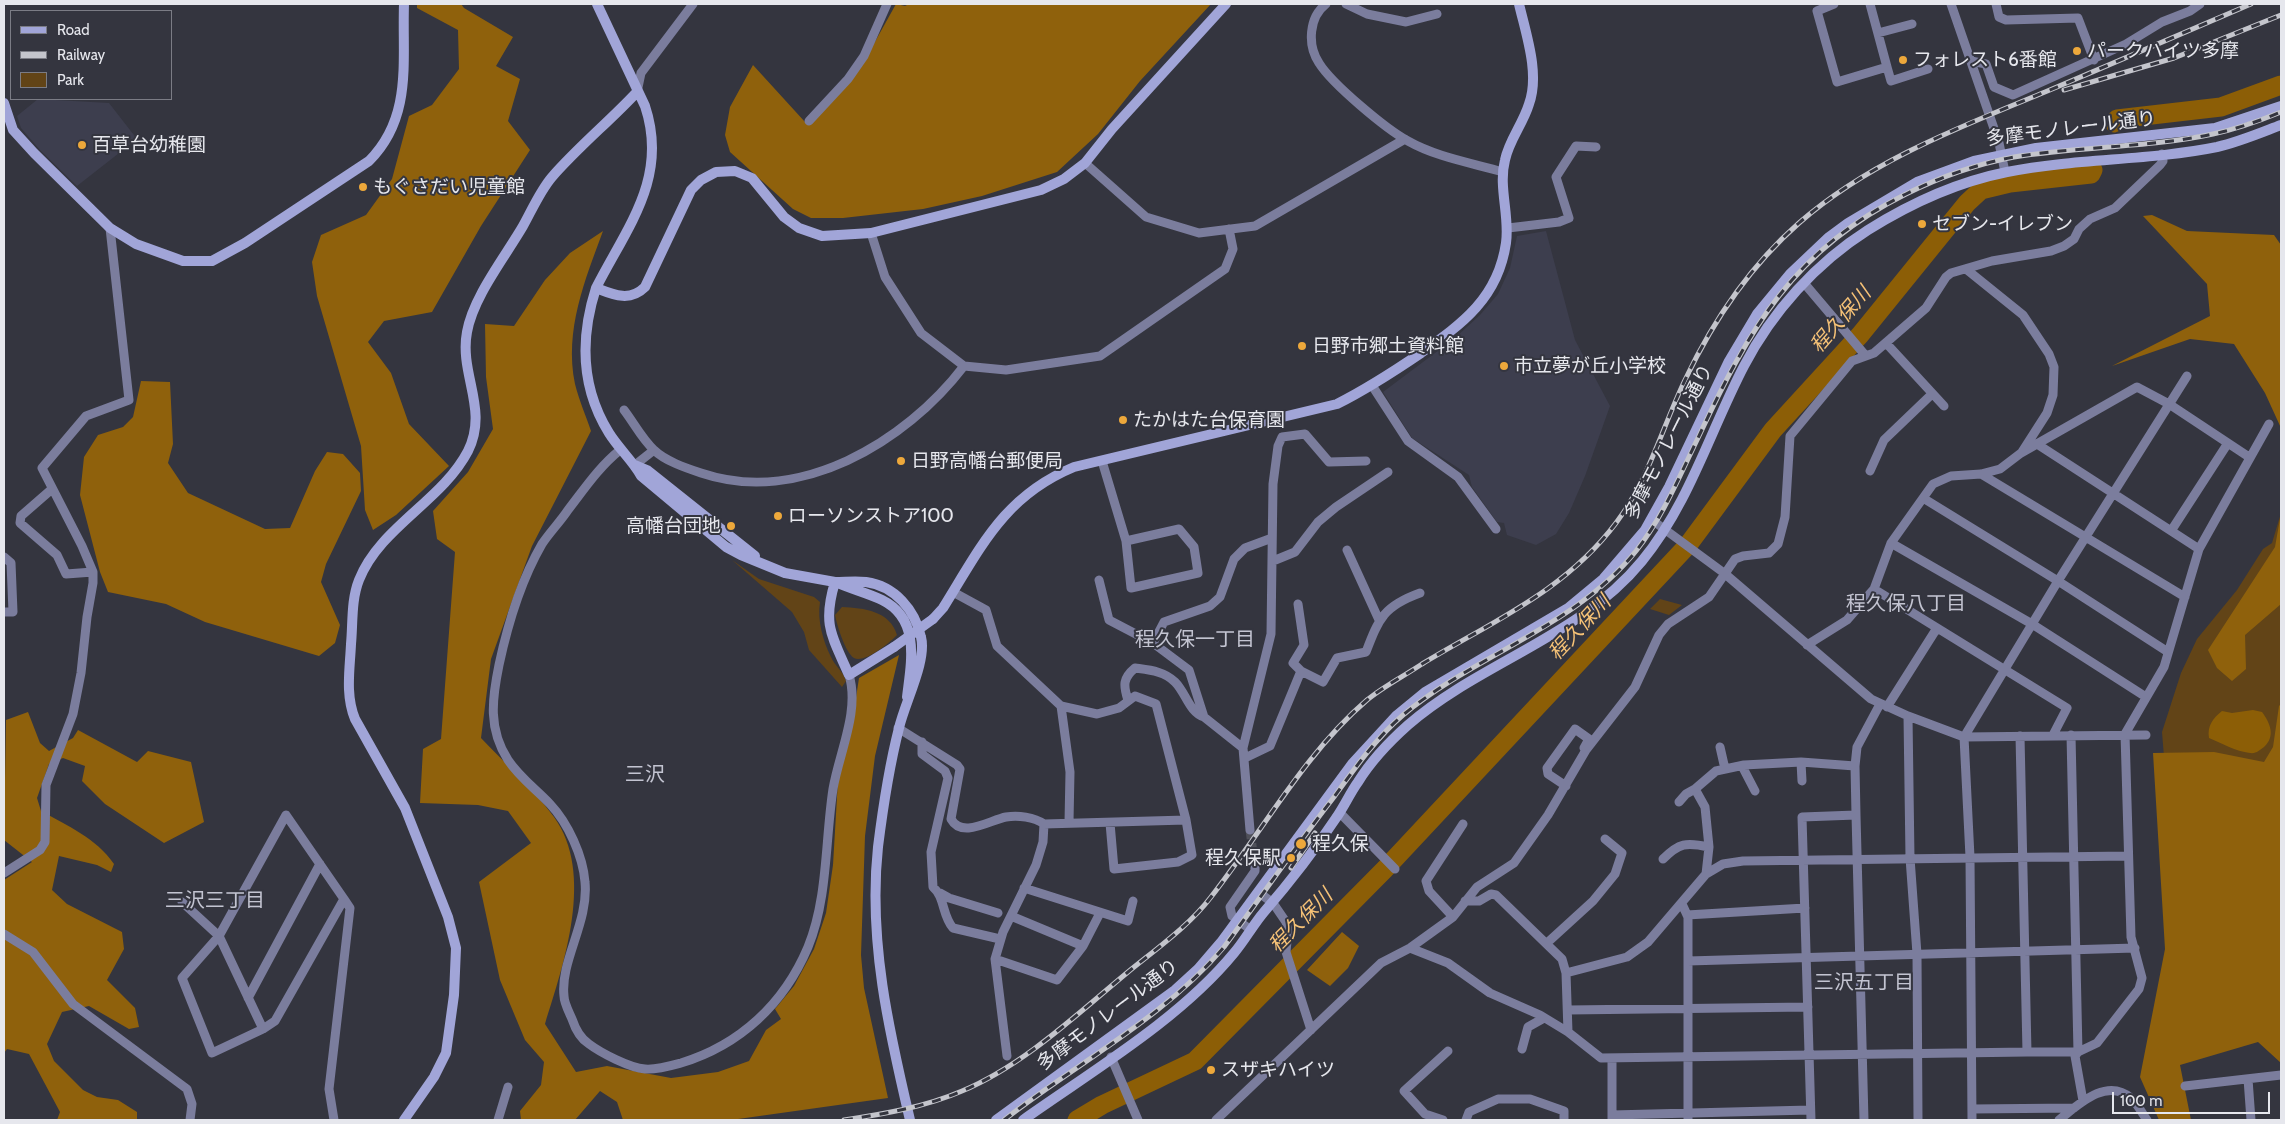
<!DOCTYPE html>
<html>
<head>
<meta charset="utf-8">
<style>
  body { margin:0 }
  #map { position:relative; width:2285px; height:1124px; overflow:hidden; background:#34353f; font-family:Cabin,sans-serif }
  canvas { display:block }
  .frame { position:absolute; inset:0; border:5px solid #e6e7ed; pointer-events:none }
  .legend { position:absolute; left:10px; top:10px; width:162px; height:90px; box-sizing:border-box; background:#34353f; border:1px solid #7b7c85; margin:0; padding:6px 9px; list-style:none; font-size:15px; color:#e6e7ed }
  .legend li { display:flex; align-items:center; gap:10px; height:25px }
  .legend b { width:25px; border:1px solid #7b7c85 }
  .scale { position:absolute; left:2112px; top:1092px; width:158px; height:22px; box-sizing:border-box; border:2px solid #e6e7ed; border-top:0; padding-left:6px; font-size:15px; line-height:18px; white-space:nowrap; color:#e6e7ed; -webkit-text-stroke:4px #34353f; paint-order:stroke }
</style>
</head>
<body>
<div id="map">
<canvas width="2285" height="1124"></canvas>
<div class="frame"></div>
<ul class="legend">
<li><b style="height:6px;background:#a1a5d8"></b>Road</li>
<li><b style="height:6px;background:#c4c5cc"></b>Railway</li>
<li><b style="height:14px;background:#624417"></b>Park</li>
</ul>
<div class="scale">100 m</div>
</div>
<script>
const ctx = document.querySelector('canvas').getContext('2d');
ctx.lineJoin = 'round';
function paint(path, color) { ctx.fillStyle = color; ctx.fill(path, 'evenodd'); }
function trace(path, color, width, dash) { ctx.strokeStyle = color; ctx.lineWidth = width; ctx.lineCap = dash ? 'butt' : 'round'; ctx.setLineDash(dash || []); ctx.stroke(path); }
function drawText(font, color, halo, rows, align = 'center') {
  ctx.font = font + ' Cabin,"Noto Sans JP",sans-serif'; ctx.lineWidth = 4; ctx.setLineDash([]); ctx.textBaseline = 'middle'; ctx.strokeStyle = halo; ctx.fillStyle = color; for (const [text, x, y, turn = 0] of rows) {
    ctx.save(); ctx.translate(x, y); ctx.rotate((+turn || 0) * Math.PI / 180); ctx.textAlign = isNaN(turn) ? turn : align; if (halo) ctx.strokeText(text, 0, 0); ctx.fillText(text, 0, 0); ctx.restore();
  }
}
paint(new Path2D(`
  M38,99L109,103L137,139L77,186L40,150L21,128L17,116Z
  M1546,231L1575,340L1610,406L1585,476L1569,513L1556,534L1536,545L1507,535L1504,523L1497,522L1472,487L1469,475L1412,438L1383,392L1455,338L1480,315L1498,294L1510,268L1517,236Z`), '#3d3e4e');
paint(new Path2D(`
  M2281,513V988L2175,895L2162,732L2181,673L2197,639L2237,590L2263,549L2272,543Z
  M732,560L759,579L814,597L820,602C817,620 823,641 831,657C835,666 843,671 846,681L842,687L809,650L804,632L792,612Z
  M1660,599L1682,605L1669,615L1650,609Z
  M842,607C864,608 890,611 897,635C891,642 864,664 854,658C845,652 837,625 835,615Z`), '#624417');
paint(new Path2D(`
  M417,4H461L464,8L513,37L496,66L520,79L508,121L530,150L481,226L432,312L384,321L368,342L391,373L409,424L449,466L396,515L373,530L365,510L361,446L317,296L312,262L321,235L366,215L392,179L409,116L432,105L459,69L458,30L417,8Z
  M896,4L905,6L909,4H1211L1140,81L1098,134L1057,172L982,196L923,209L843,218H811L793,209L730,152L725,135L730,107L753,65L805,122L862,65Z
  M2152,215L2187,231L2274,235L2281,245V428L2265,393L2234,344L2190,339L2112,366L2210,316L2207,284L2143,216Z
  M603,231C585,280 564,330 575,384C579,400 586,416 591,431L532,546L491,659L481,738C505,763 533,789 554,817C595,874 564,963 545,1024L576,1072L607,1066L671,1078L718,1072L749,1061L766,1030L781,1019L775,1009L794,986L814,949L826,913L833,865L838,780L852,724L859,678L899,655L875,756L865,836L861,955L864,988L888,1098L731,1120H623L617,1102L600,1091L575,1120H521L520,1111L541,1085L544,1062L525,1040L500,980L479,882L531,843L508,811L478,805L420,803L423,749L441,739L455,552L437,539L433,511L468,472L493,429L486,377L485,324L514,326L545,280L570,253Z
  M141,381L170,382L173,444L168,463L188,493L265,529L290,528L315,471L327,452L343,454L360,473L361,491L326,564L321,582L340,625L335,643L319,656L205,622L166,604L108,592L100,572L80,495L84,457L98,435L123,427L133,417Z
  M2281,513V604L2245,635L2246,669L2232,681L2217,668L2208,650L2275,547Z
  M2281,704V1063L2258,1042L2180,1065L2191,1120H2159L2140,1077L2165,949L2153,753L2214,752L2264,762L2273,747L2279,706Z
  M28,712L40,743L49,751L73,738L78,730L137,762L148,751L191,762L204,822L164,843L105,804L82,781L85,766L63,758L49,764L37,798L41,811C68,826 96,838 114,864L111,872L97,865L59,856L52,890L67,904L122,932L124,949L107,980L135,1008L139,1027L129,1029L89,1006L62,1012L47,1044L54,1061L83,1090L97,1097L118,1100L137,1112V1120H57L60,1112L29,1054L7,1049L4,1053V880L32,862L4,840L6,720Z
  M1342,932L1359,946L1348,968L1330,986L1307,970Z`), '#8f610c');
paint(new Path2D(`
  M2253,710L2262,712C2270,723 2276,736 2264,747C2260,750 2256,754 2250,753C2235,751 2223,744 2209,738C2207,726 2213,718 2222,711L2232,713Z`), '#8c5e06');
trace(new Path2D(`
  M2114,123L2117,119L2221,107L2281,85
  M1077,1120L1102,1105L1195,1061L1385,869L1688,545L1773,430L1860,335L1967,203L1981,190L2010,183L2091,174L2093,170`), '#8c5e06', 19);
trace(new Path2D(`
  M1250,830L1255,868`), '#4f5059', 9, [9, 4.5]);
trace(new Path2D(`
  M1326,4C1309,17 1307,45 1319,63C1332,84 1386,129 1408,141C1436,157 1472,163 1503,172
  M1346,4L1367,14L1406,22L1437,14
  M1834,4L1817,11L1837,82L1887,67L1870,4
  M1951,4L1999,143L2005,172
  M1996,4L1999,17L2006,20L2078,18L2094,60
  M1878,33L1912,24
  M1971,61L1986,64L1994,87L2013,95L2126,44L2162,22L2190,11L2200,4
  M1887,67L1891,81L1928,69
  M637,92L641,73L693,4
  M809,121L848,79L864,56L887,4
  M1085,163L1146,217L1199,233L1255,226L1405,139
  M1508,228L1559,222L1569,218L1556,177L1576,146L1596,147
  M871,233L885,277L921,333L964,366L1006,370L1100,356L1225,269L1233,249L1229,229
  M1966,269L2023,315L2049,354L2054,367L2053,395L2047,413L2022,452
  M1804,283L1865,355
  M1886,343L1944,406
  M1373,387L1408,441L1458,477L1496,529
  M624,410C634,423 642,439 654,450C665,461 686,468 701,473C799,506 905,443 964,366
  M2037,444L2199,549
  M620,450C599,467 585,488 568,510C560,522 550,532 542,544C520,582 508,623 499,665C492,699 488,729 508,760C520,778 536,789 550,804C568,823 583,856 585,882C589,922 560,961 564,996C564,1003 569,1012 572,1019C575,1028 581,1039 589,1044C601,1053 630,1068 645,1069C656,1070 670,1066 681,1063C740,1045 784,1004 808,947C828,898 825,841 833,789C839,753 860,711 849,675
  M1102,461L1126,541L1131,588L1198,573L1194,547L1179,529L1126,541
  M635,465L654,450
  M1870,471L1884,440L1932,394
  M1981,474L2185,597
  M52,489L21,516L20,523L57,555L66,574L93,572
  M1923,498L2058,581L2168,652
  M1652,520L1724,573L1871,699L1908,716L1964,737L2146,735
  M2171,531L2228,443
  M1891,543L2032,624L2146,697
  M1347,550L1379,620
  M4,557L11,563L13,612H4
  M1273,561L1295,552L1318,522L1336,507L1388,472
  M1099,580L1109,620L1153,643L1189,670L1204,717L1243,748
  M1874,589L2067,708L2053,735
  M953,592L986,610L997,646L1061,706L1097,714L1119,708L1135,696L1156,704L1186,820L1192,855L1178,862L1114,869L1110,823
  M1153,643L1164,622L1210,606L1220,597L1234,559L1245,548L1272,538
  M1807,645L1847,620L1874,589L1891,543L1933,484L1951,476L1981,474L2000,469L2021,453L2137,387L2169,404L2249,457
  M1301,671L1323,682L1337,658L1366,652C1379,618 1384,606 1420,593
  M1128,700C1123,685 1123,678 1135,668C1149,670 1164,671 1175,682C1186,693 1189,712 1204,717
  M1061,706L1070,772L1069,822
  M1887,707L1937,628
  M1908,716L1910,858L1917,954L1918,1120
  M898,728L957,765L960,769L951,819C962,839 990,820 1006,817C1018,815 1034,817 1044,824L1043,842L1036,865L1003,932L995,959L1007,1056
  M2020,736L2027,1052H2078L2071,735
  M922,742V754L945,771L948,778L931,852L933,887C945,897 942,916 953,928L1000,939
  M1720,747L1725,769
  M1245,758L1270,746L1301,671L1293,663L1304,645L1298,604
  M1801,762L1802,781
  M1742,766L1755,791
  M1566,786L1548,774L1547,768L1575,729L1589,739L1584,748
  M1679,802L1686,794L1695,789
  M1340,813L1395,869
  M286,815L344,899L275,1021L263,1029L212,1053L182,978L219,936Z
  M1856,815L1864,1120
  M1044,824L1186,820
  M1250,830L1243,748L1271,634L1273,484L1278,446L1282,437L1305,434L1329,462L1366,461
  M1663,859C1679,843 1686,842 1709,847
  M4,873L40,850L45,842L46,785L73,714L81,673L87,617L93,583V572L82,546L42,468L86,416L129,400L110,228
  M1706,874L1723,864L1743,861L2128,856
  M1024,888L1128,921L1133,901
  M1258,892L1273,903L1286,922L1288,930L1286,952L1311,1030
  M940,893L949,898L998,913
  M1465,901H1479L1491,894L1496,895L1562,959L1566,973L1627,957L1648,942L1706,874L1709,847L1705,807L1695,789L1716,771L1744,765L1801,762L1855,766
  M182,902L219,936L263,1029
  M1682,904L1688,917V1120
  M1687,915L1805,908
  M1011,916L1083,946
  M1453,917L1429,891L1426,881L1463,824
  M1251,930L1232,916L1230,907L1255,871V868
  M4,934L33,952L73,1004L187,1089L192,1104L190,1120
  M1547,943L1593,901L1615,874L1622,853L1605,839
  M1410,948L1448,963L1490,993L1540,1015L1568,1032
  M995,959L1057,980L1083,946L1100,913
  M1688,961L2135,948
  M1566,973L1568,1032L1601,1058L2027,1052
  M248,998L320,864
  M1568,1010L1808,1007
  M1522,1049L1528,1027L1544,1018
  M1111,1057L1138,1120
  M1612,1059V1120
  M2248,1079L2251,1120
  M2185,1086L2281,1075
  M2083,1101L2075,1056L2078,1052L2097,1043L2139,989L2142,978L2131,937L2125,734L2164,667L2199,549L2269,424
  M1972,1109L2074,1108
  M1612,1115L1810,1110
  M334,1120L329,1089L350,908L344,899
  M498,1120L508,1087
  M1216,1120L1381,963L1410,948L1453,917L1477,887L1514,863L1548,815L1586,750L1635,687L1659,635L1668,624L1709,597L1735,559L1743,556L1769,553L1778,544L1785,517L1790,436L1852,361L1874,353L1926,308L1946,277L1951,273L1992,261L2051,251L2064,246L2074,239L2079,229L2090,219L2115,208L2160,165L2163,161L2162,154
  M1443,1120L1425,1114L1404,1091L1448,1051
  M1466,1120L1469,1112L1498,1099H1530L1564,1111V1120
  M1811,1120L1802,817L1856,815L1855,766L1857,747L1880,704
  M1972,1120L1970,857L1964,737L2058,581L2187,376
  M2059,1120C2078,1105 2106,1077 2131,1098C2137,1103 2142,1113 2147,1120`), '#7b7d9d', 9);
trace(new Path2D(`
  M597,4L645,106C669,178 627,227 596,288C580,338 581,388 609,433C619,449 633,461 641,476L726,547L741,555L785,573L835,582C822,625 832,636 849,675L894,647
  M4,103L13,130L34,153L110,228L136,244L183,261H212L245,243L369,161C413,117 402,61 404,4
  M596,288C614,295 630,302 645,287L691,190L701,180L716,172L735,171L752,178L784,217L799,228L822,236L871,233L1041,190L1064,179L1085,163L1112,129L1226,4
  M635,465L647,470L755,556
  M933,619L943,608C981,547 1004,496 1074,467L1337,404C1367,389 1393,372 1421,353C1463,323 1498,298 1506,243C1510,216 1498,187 1505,160C1509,140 1523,124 1529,104C1540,74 1526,34 1519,4
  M907,697C911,663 921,619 882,600C867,593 851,589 835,582C845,582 856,581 866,582C895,586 915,610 921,637C927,661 905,702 899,728C889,767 883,807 878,847C868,940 889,1031 910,1120
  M404,1120L434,1077L446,1053L454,995L456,948L448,917L405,808L355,719C345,695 350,668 351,644C353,623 351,600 359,580C380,527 442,501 468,451C489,409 459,374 467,332C473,297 505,257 523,226C532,210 540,191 552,177C578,147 610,121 637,92
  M996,1120L1175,990L1198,969L1222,941L1352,764L1397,715L1425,692L1568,608L1603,579L1645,530L1669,487L1729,361L1757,314L1790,274L1829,237L1848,223L1917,182L1974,161L2036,148L2215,128L2281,106
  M1023,1120C1092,1071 1180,1019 1234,953C1245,940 1253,925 1264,912C1290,882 1314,851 1336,818C1344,807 1350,793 1358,782C1371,761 1390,741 1408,725C1481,662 1580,637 1642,561C1689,504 1710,431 1744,366C1772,312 1816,263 1868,230C1911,203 1957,182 2007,172C2077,158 2148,161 2217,147C2239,142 2260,133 2281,125`), '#a1a5d8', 10);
const rail = new Path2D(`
  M2064,90L2174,58L2281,15
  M1291,868L1315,833
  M844,1120C884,1114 925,1107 962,1091C1024,1065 1077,1014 1128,972C1156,949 1189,926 1211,897C1262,832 1304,754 1367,700C1384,686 1404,676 1422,664C1493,621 1565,591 1616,523C1649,479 1662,428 1685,380C1713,321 1750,266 1799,223C1870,161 1960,127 2045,92C2114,63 2183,33 2251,4
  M1004,1120C1077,1063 1164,1018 1224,947C1261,897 1296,846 1334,797C1355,768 1376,738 1403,715C1476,654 1575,627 1636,551C1663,517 1679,477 1698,438C1749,329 1793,250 1906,194C1940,177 1977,164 2014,157C2080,146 2148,148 2213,134C2237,129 2259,121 2281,112`);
trace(rail, '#c4c5cc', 5);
trace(rail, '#34353f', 3, [9]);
trace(new Path2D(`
  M894,647L933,619`), '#a1a5d8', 10);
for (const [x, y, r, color] of [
  [2077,51,5,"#eda83b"],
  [1903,60,5,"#eda83b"],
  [82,145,5,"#eda83b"],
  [363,187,5,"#eda83b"],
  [1922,224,5,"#eda83b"],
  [1302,346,5,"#eda83b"],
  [1504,366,5,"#eda83b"],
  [1123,420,5,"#eda83b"],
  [901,461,5,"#eda83b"],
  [778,516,5,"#eda83b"],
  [731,526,5,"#eda83b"],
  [1301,844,6,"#eda83b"],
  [1291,858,5,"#eda83b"],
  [1211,1070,5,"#eda83b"]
]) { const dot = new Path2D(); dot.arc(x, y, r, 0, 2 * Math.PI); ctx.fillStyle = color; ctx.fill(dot); trace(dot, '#34353f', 2); }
drawText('19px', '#e6e7ed', '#34353f', [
  ["パークハイツ多摩",2087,51],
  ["フォレスト6番館",1913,60],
  ["百草台幼稚園",92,145],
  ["もぐさだい児童館",373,187],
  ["セブン-イレブン",1932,224],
  ["日野市郷土資料館",1312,346],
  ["市立夢が丘小学校",1514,366],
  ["たかはた台保育園",1133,420],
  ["日野高幡台郵便局",911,461],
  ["ローソンストア100",788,516],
  ["高幡台団地",721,526,"right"],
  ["程久保",1312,844],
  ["程久保駅",1281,858,"right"],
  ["スザキハイツ",1221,1070]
], 'left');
drawText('19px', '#e6e7ed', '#34353f', [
  ["多摩モノレール通り",2071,129,-7],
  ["多摩モノレール通り",1669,442,-63],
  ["多摩モノレール通り",1108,1015,-37]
]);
drawText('italic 20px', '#f6c277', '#34353f', [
  ["程久保川",1841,320,-49],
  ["程久保川",1580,628,-47],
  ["程久保川",1301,921,-45]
]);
drawText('20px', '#c3c4d1', '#34353f', [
  ["程久保八丁目",1906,604],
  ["程久保一丁目",1195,640],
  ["三沢",645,775],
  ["三沢三丁目",215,901],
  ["三沢五丁目",1864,983]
]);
</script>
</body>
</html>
